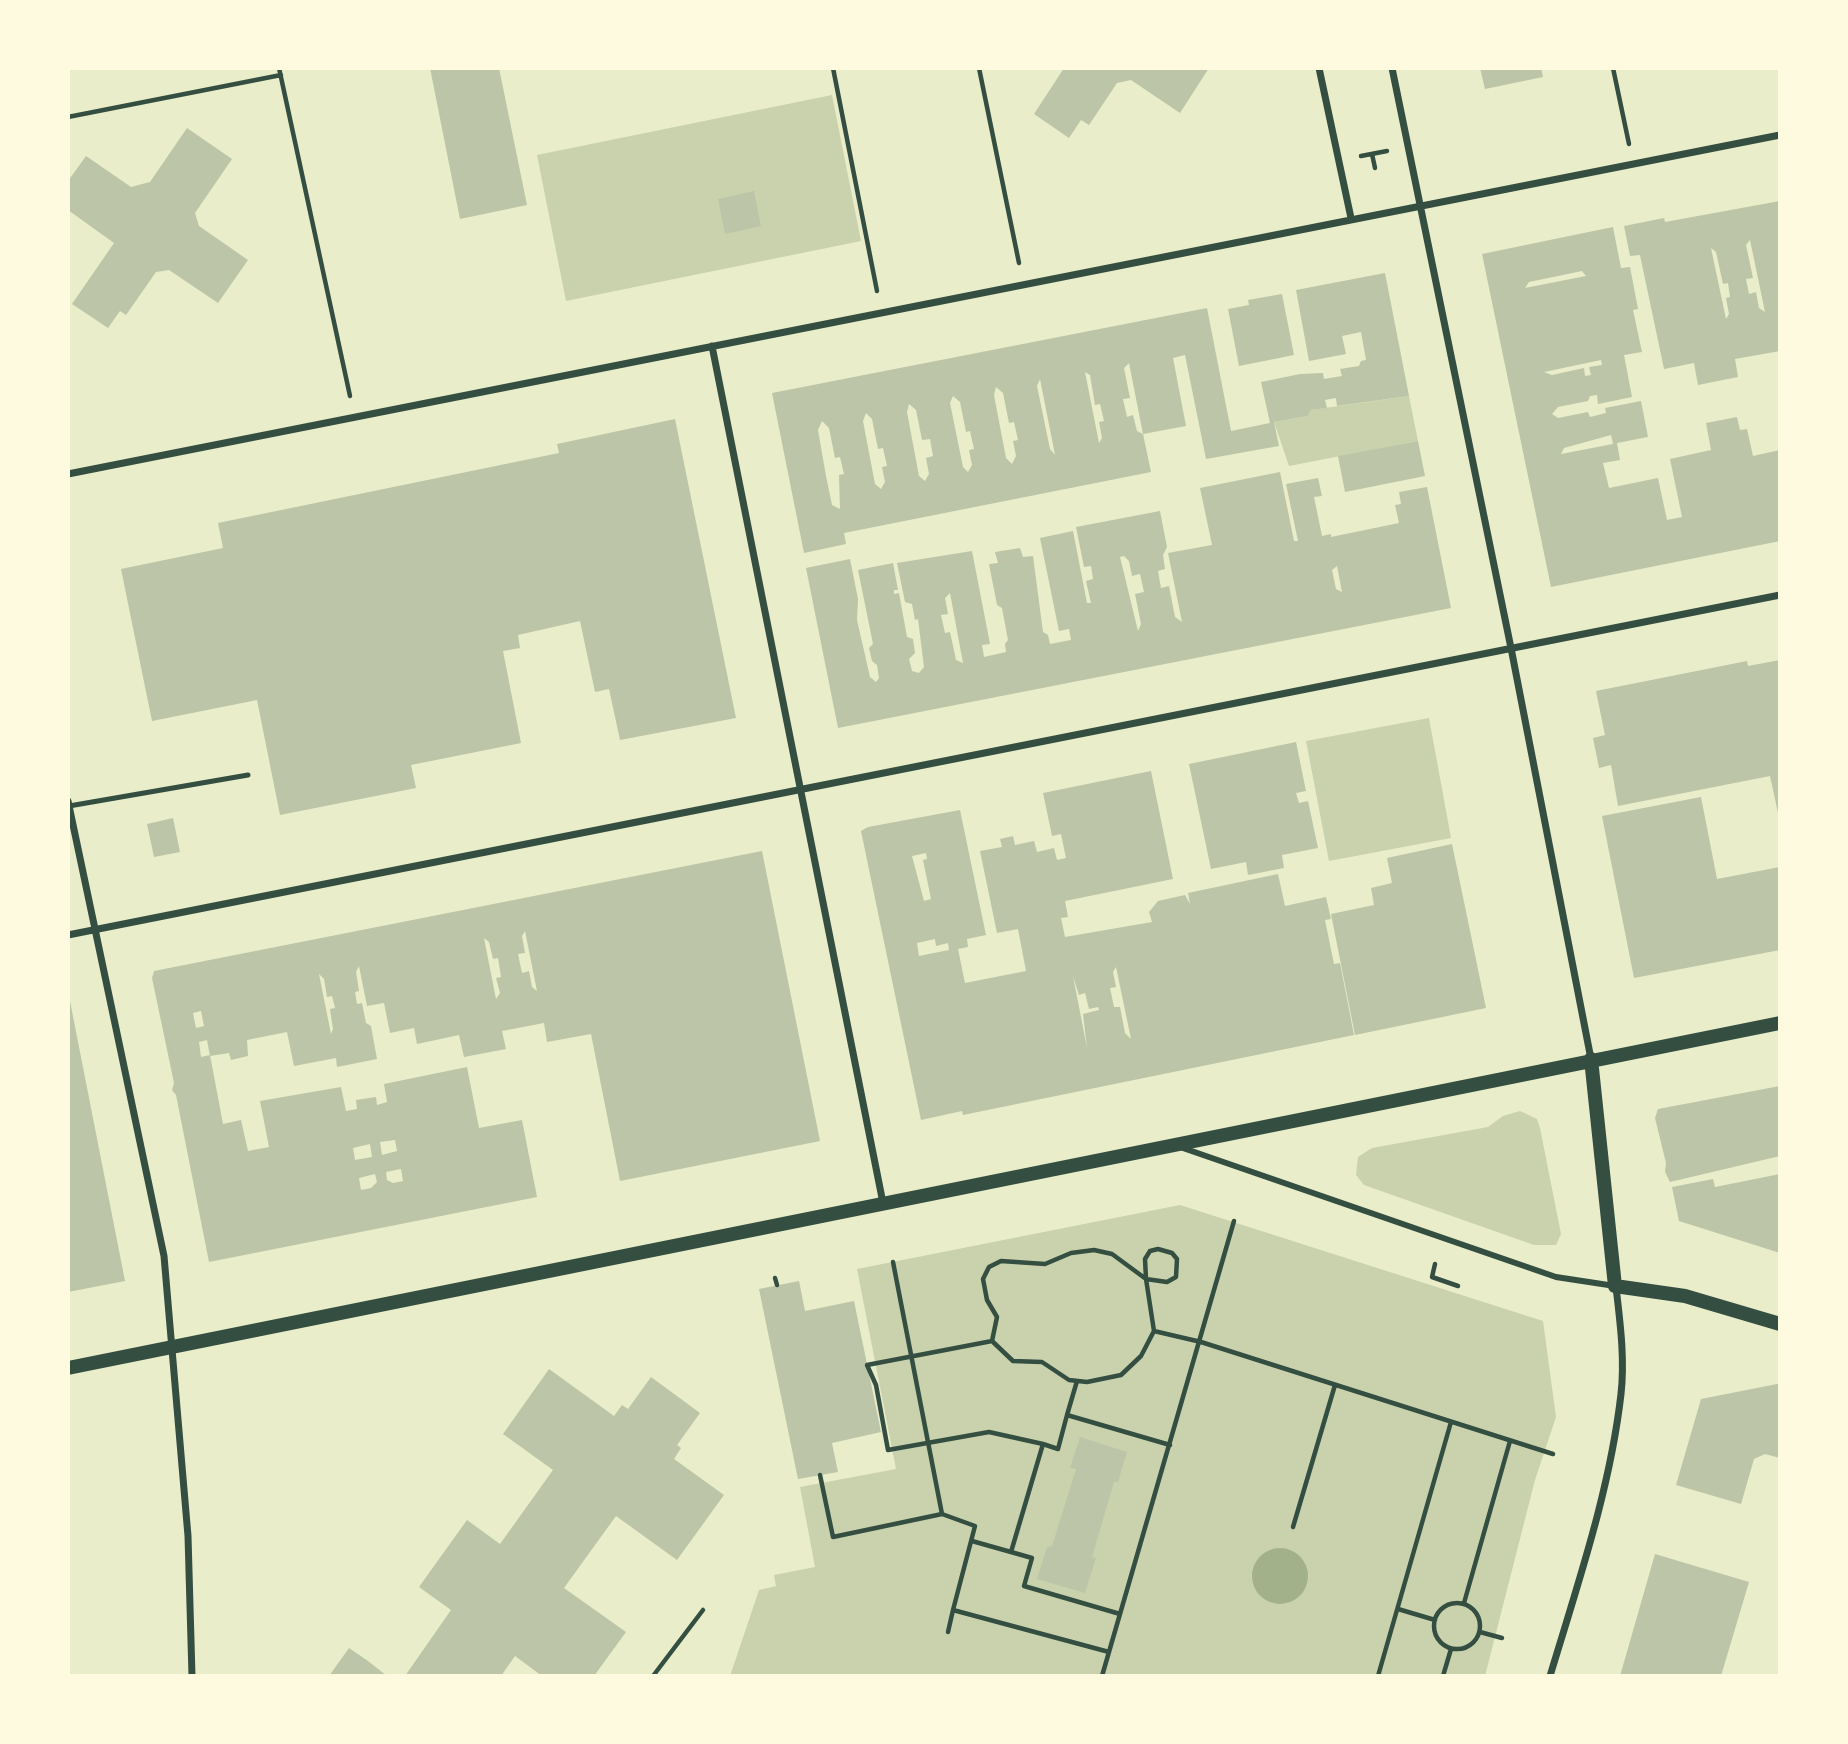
<!DOCTYPE html>
<html>
<head>
<meta charset="utf-8">
<style>
  body { margin:0 }
  #map { position:relative; width:1848px; height:1744px; overflow:hidden; background:#e9edc9; font-family:Helvetica,sans-serif }
  canvas { display:block }
  .frame { position:absolute; inset:0; border:70px solid #fefae0; pointer-events:none }
</style>
</head>
<body>
<div id="map">
<canvas width="1848" height="1744"></canvas>
<div class="frame"></div>
</div>
<script>
const ctx = document.querySelector('canvas').getContext('2d');
ctx.lineJoin = 'round';
function paint(path, color) { ctx.fillStyle = color; ctx.fill(path, 'evenodd'); }
function trace(path, color, width, dash) { ctx.strokeStyle = color; ctx.lineWidth = width; ctx.lineCap = dash ? 'butt' : 'round'; ctx.setLineDash(dash || []); ctx.stroke(path); }
paint(new Path2D(`
  M832,95L861,241L566,301L537,155Z
  M1409,396L1418,441L1289,466L1274,422L1308,416L1311,410Z
  M1429,718L1451,838L1329,861L1306,741Z
  M1520,1111L1537,1119L1540,1128L1561,1234L1556,1245H1534L1364,1185L1356,1175L1358,1157L1372,1148L1488,1127L1503,1116Z
  M1180,1205L1543,1321L1556,1417L1535,1480L1485,1676H730L759,1590L776,1586L774,1575L815,1567L800,1487L896,1469L857,1269Z`), '#cad2ad');
paint(new Path2D(`
  M1252 1576a28 28 0 1 1 56 0a28 28 0 1 1-56 0Z`), '#a3b18a');
paint(new Path2D(`
  M430,68H499L527,205L460,219Z
  M1064,68H1209L1180,113L1131,80L1117,83L1089,125L1081,120L1069,138L1034,114Z
  M1480,68H1541L1543,77L1485,89Z
  M187,128L232,159L195,213L199,226L248,260L218,303L169,270L156,272L126,315L120,311L108,328L72,304L114,243L68,210V181L86,156L131,187L150,182Z
  M754,191L761,226L725,234L718,199Z
  M1780,201V351L1735,359L1738,377L1698,385L1694,363L1664,369L1640,255L1630,256L1624,226L1664,218L1665,222ZM1750,240L1765,312L1759,308L1756,292L1749,294L1746,279L1753,278L1746,245ZM1711,248L1716,252L1723,284L1728,283L1730,297L1726,298L1729,314L1726,319Z
  M1613,227L1621,268L1630,267L1638,309L1633,310L1642,352L1624,355L1632,397L1598,404L1597,395L1590,396L1588,401L1558,407L1552,414L1558,418L1588,412L1590,417L1606,413L1605,408L1641,401L1648,437L1617,443L1620,460L1603,463L1609,488L1658,478L1667,520L1682,517L1670,459L1711,450L1706,423L1737,417L1740,430L1747,429L1753,456L1780,450V541L1551,587L1482,254ZM1582,271L1586,276L1525,288L1529,282ZM1601,360L1602,365L1589,367L1591,375L1585,376L1584,368L1552,375L1544,372ZM1611,435L1613,444L1561,454L1564,448Z
  M1385,273L1409,396L1337,406L1336,398L1325,400L1327,408L1311,410L1308,416L1274,422L1279,446L1206,459L1185,355L1173,358L1186,426L1143,434L1129,363L1124,368L1130,398L1123,399L1127,417L1133,415L1137,431L1143,434L1151,472L844,533L846,544L804,553L772,393L1207,308L1231,431L1270,423L1261,382L1300,374L1323,373L1324,379L1342,376L1340,369L1359,366L1361,361L1366,360L1361,332L1342,336L1346,354L1309,361L1296,290ZM1085,372L1090,375L1095,405L1100,404L1104,421L1099,422L1102,438L1099,443ZM1040,379L1055,455L1050,449L1037,386ZM996,387L1003,393L1009,423L1014,422L1018,440L1013,441L1016,456L1012,464L1006,458L994,395ZM953,396L960,402L966,432L970,431L974,449L969,450L972,465L968,472L963,467L950,403ZM909,404L916,410L922,440L930,439L933,456L926,458L929,474L925,481L919,476L907,412ZM866,413L872,419L878,449L883,448L887,466L882,467L885,482L881,489L875,484L863,421ZM822,421L829,428L835,458L840,457L844,474L839,475L840,509L832,505L826,476L818,430Z
  M1282,294L1294,355L1239,366L1228,309L1249,305L1248,300Z
  M675,419L736,718L620,740L609,689L595,692L580,621L518,635L520,648L503,651L521,743L411,765L416,788L280,815L257,700L152,721L121,569L223,548L218,523L559,453L557,444Z
  M1418,441L1425,476L1345,492L1338,456Z
  M1280,472L1294,541H1298L1286,484L1318,478L1322,496L1314,497L1322,536L1331,534V537L1399,523L1395,505L1401,504L1399,492L1427,487L1451,608L838,728L806,568L850,559L858,599L857,620L870,677L876,682L879,678L877,665L872,661L869,648L873,644L858,570L893,563L898,590H894V594L899,593L907,637L913,639L915,653L909,659L912,671L919,673L924,667L918,619L915,620L912,604L905,602L897,563L972,551L990,644L982,645L984,657L1006,652L1005,644L1008,640L1002,608L997,605L989,564L998,563L995,552L1020,548L1023,557L1033,556L1043,632L1048,635L1050,644L1071,640L1069,629L1059,631L1040,538L1073,531L1087,603H1091L1086,581L1093,579L1091,566L1084,567L1076,527L1160,511L1167,547L1163,555L1165,569L1158,571L1161,588L1169,586L1175,617L1182,622L1168,553L1212,545L1200,488ZM1124,556L1129,561L1132,576L1140,574L1144,592L1135,594L1141,624L1138,631L1120,557ZM1337,566L1342,592L1336,589L1332,570ZM950,593L963,663L956,660L950,632L945,633L941,615L948,614L945,598Z
  M1780,660V822L1770,776L1618,806L1611,765L1599,768L1593,738L1605,735L1596,691L1747,661L1748,666Z
  M1296,742L1306,791L1296,793L1299,803L1308,801L1318,848L1282,855L1284,868L1248,875L1246,862L1211,869L1189,764Z
  M1151,771L1173,879L1065,901L1068,917L1061,918L1065,937L1152,922L1149,912L1158,901L1185,895L1190,904L1188,893L1278,874L1285,906L1326,897L1331,919L1325,920L1334,964L1340,963L1354,1035L963,1115L962,1111L921,1120L861,831L868,827L960,810L986,935L967,939L968,947L958,949L965,983L1026,971L1018,929L997,933L980,851L1002,847L1000,839L1013,836L1015,845L1034,841L1037,852L1054,848L1057,860L1066,858L1061,834L1052,836L1043,793ZM926,853L927,859L923,860L931,899L924,901L912,856ZM935,939L936,946L948,943L949,950L919,956L917,943ZM1116,967L1131,1039L1125,1033L1120,1007H1114L1110,988L1116,987L1113,972ZM1073,976L1079,995L1085,993L1089,1009L1098,1007L1099,1010L1083,1014L1087,1048Z
  M1701,797L1717,879L1780,867V950L1634,978L1602,816Z
  M173,818L180,852L154,857L147,824Z
  M1452,844L1486,1008L1355,1035L1331,914L1374,905L1371,888L1392,883L1387,858Z
  M762,851L820,1141L620,1181L591,1034L547,1042L544,1023L502,1031L506,1049L464,1057L459,1035L417,1044L414,1028L390,1033L384,1003L367,1006L359,966L356,972L359,991L355,992L357,1004L362,1003L366,1023L371,1026L377,1059L337,1067L336,1058L294,1066L287,1032L247,1040L248,1056L231,1060L229,1053L210,1056L207,1040L199,1042L201,1057L210,1055L223,1124L241,1120L248,1151L269,1147L260,1101L341,1087L346,1111L357,1109L356,1100L376,1097L377,1105L387,1102L384,1084L467,1067L479,1128L522,1120L537,1197L209,1262L176,1095L172,1090L174,1083L152,978L154,971ZM525,931L537,991L532,987L529,971L522,973L518,954L525,953L522,936ZM484,938L489,942L493,959L498,958L501,977L496,978L500,993L496,999ZM319,974L324,979L327,997L332,996L335,1008L330,1009L333,1029L331,1034ZM201,1011L204,1026L196,1028L193,1013ZM395,1140L397,1151L382,1155L380,1142ZM370,1144L372,1157L355,1160L353,1148ZM401,1169L403,1181L393,1183L387,1180L386,1172ZM375,1174L377,1182L371,1188L361,1190L359,1178Z
  M68,991L125,1281L68,1292Z
  M1780,1086V1156L1670,1182L1665,1172L1666,1163L1655,1118L1658,1109Z
  M1780,1174V1253L1679,1221L1672,1187L1713,1179L1715,1187Z
  M799,1281L805,1311L854,1301L881,1432L832,1443L838,1472L798,1479L759,1289Z
  M549,1369L614,1416L622,1405L628,1409L651,1377L700,1413L677,1445L681,1448L674,1459L724,1495L677,1560L616,1516L564,1588L626,1632L594,1676H542L515,1656L501,1676H405L451,1610L419,1587L467,1520L500,1544L553,1470L503,1434Z
  M1777,1384L1780,1385V1458L1765,1454L1754,1459L1741,1504L1676,1485L1701,1399Z
  M1080,1437L1127,1452L1118,1482H1114L1092,1557L1096,1558L1085,1593L1037,1579L1047,1547L1052,1546L1076,1469L1070,1468Z
  M1655,1554L1749,1582L1721,1676H1620Z
  M349,1648L368,1661L387,1676H329Z`), '#bcc5a7');
trace(new Path2D(`
  M279,68L350,396
  M833,68L877,291
  M979,68L1019,263
  M1613,68L1629,144
  M68,117L281,75
  M1372,154L1375,168
  M1361,156L1387,151
  M1158,1249L1172,1253L1177,1259L1176,1277L1167,1282L1146,1279L1145,1259L1150,1251Z
  M893,1262L942,1514
  M1435,1264L1432,1277L1458,1286
  M775,1278L777,1285
  M992,1341L997,1317L987,1300L983,1279L989,1267L1001,1261L1045,1264L1071,1253L1094,1250L1112,1254L1146,1279L1154,1331
  M1067,1415L1077,1381
  M1043,1444L989,1432L888,1450L876,1385L867,1365L992,1341L1013,1361L1042,1362L1069,1380L1087,1382L1121,1375L1141,1356L1154,1331L1201,1342L1553,1454
  M820,1475L833,1537L942,1514L975,1526L953,1610L1109,1652
  M1293,1527L1335,1385
  M972,1541L1011,1552
  M1434 1626a23 23 0 1 1 46 0a23 23 0 1 1-46 0Z
  M1464,1603L1510,1441
  M1398,1609L1435,1620
  M1120,1614L1024,1586L1032,1558L1011,1552L1043,1444L1058,1449L1067,1415L1170,1445
  M948,1632L953,1610
  M1480,1632L1502,1638
  M653,1676L703,1610
  M1102,1676L1234,1221
  M1378,1676L1451,1422
  M1443,1676L1451,1649`), '#344e41', 4.5);
trace(new Path2D(`
  M69,806L248,775`), '#344e41', 5);
trace(new Path2D(`
  M1180,1147L1556,1277L1615,1286`), '#344e41', 6);
trace(new Path2D(`
  M1319,68L1351,218
  M1392,68L1511,648L1591,1059
  M712,346L883,1203
  M68,474L1780,135
  M68,801L164,1256L188,1536L192,1676
  M68,935L1780,595
  M1550,1676C1578,1583 1610,1490 1621,1394C1625,1358 1620,1322 1616,1287`), '#344e41', 7);
trace(new Path2D(`
  M1591,1059L1615,1286L1685,1296L1780,1324
  M68,1368L1780,1023`), '#344e41', 14);
</script>
</body>
</html>
